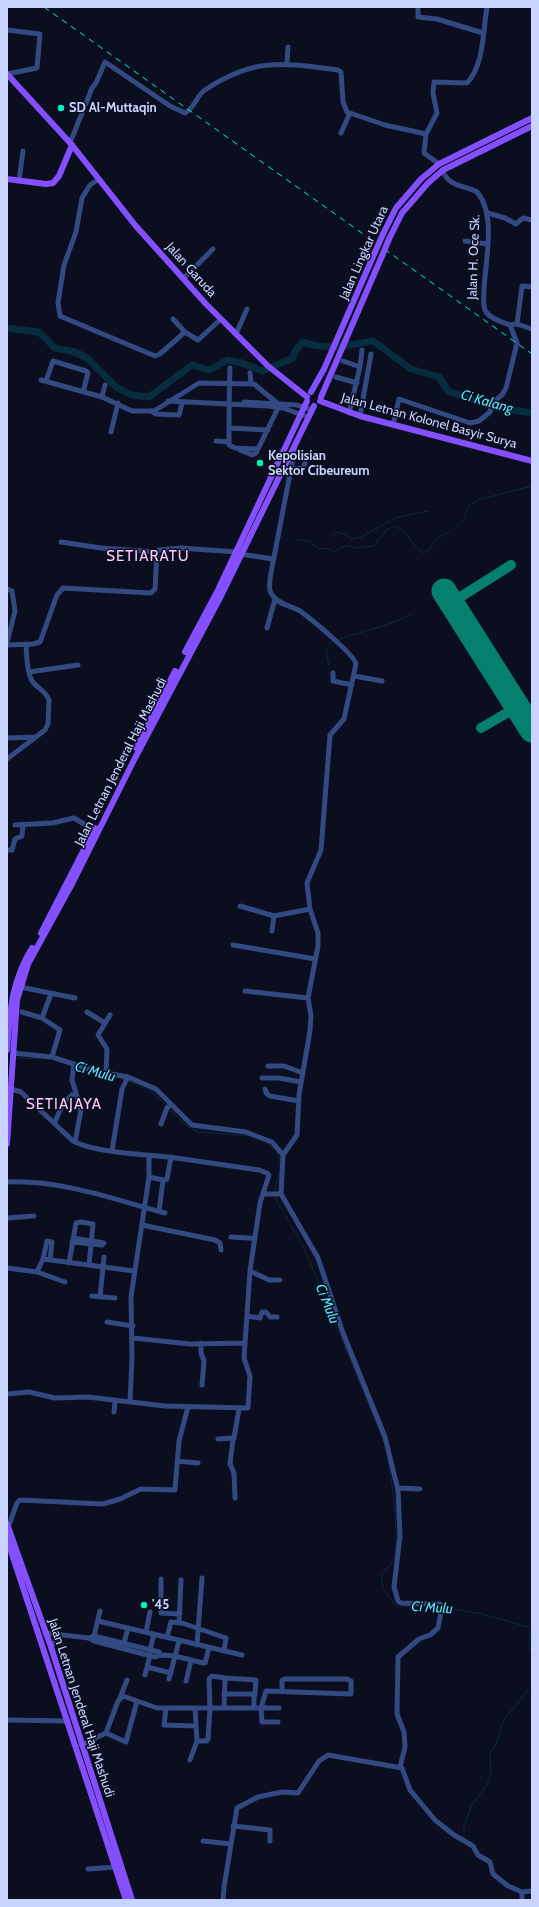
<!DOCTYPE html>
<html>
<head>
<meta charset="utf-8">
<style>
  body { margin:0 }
  #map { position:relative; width:539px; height:1907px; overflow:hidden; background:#0b0e1f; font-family:Cabin,sans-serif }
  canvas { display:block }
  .frame { position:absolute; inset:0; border:8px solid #c8d4ff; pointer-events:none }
</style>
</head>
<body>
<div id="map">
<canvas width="539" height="1907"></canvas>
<div class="frame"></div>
</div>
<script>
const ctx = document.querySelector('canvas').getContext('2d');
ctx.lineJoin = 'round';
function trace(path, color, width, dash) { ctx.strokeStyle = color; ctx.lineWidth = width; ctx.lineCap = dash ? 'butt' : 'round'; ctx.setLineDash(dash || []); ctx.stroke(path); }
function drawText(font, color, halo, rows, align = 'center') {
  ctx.font = font + ' Cabin,sans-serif'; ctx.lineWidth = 3; ctx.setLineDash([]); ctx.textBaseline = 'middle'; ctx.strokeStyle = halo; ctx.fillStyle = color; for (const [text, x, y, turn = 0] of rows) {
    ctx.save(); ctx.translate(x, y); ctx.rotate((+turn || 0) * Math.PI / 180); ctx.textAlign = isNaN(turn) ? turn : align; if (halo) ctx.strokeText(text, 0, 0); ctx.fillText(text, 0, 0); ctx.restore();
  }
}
trace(new Path2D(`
  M455,527L464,519L468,506L478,500L532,486
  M330,537L337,532L344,534L351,539L361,537L395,518L428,511
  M297,540L309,541L319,549L327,548L334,552L347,545L353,548L373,546L388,529L394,526C411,533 413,549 424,553L430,549L435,540L450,531
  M339,639L389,624L411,615
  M329,667L326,650L332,640
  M16,1058L52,1059
  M82,1069L92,1073
  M95,1074L110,1076
  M119,1078L125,1080
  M128,1081L151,1091L167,1106
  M169,1108L187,1126L198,1132L251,1136
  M266,1142L277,1152L280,1162
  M274,1191L280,1171
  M274,1196L303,1246L384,1441
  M388,1460C392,1482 401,1541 393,1561C390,1567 384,1570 381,1575L383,1588L396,1606L439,1607
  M444,1608L478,1613L532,1628
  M530,1629L529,1645L532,1655
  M464,1838V1826L471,1806L487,1785L491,1773L490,1753L496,1744L503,1721L532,1685`), '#062c3d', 1);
trace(new Path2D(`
  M7,328L39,332L55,348L75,352L87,358L116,387L131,395L149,397L192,365L209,370L228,360L242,363L262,371L293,358L295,351L303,342C327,351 349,345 373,341L411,369L439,377L448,391L494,407L532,413`), '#062c3d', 7);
trace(new Path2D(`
  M451,603L511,565
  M481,728L517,707`), '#06806e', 10);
trace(new Path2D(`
  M444,591L532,730`), '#06806e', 25);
trace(new Path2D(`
  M418,7V17L437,19L483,33
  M7,30L40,34L37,68L7,74
  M287,63L288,47
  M341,133L350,113
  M426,134L424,153L439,164
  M70,143L92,88L96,83L105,62L170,106L185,113C195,108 196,96 205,90C255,57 283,63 338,70L341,72L343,102L347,112L385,125L426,134L437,113L433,93L434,82L467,83C484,66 483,30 487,7
  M99,179L90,185L82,198L76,232L64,265L58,303L60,316L155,356L160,354L185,332L198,340L221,319
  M19,181L23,151
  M488,213L505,218L516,224L523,218L532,220
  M465,241L487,244
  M183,279L213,249
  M173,319L185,332
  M517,324L522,286L532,287
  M510,325L517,324L532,329
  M236,334L247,309
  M343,361L360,367L349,413
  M360,367L362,350
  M250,373L251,383
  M336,377L357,383
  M41,380L102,397L132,411H154L199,383L254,384L277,403L278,408L258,449L235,448L229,445C229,419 229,393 230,368
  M46,381L53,361L86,371L88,373L83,392
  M102,397L105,385
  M168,401L268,406L283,408L308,417
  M244,402L297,405L312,410
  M151,411L156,414L179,415L182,403
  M360,416L371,354
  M393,425L399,399L470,423L479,421L490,412L492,403L502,395L506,388L517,343L510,325C502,322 491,319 486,312C482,306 484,297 484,290C485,262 497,215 477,192C465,185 447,187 443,170
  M229,428L268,430
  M111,432L118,403
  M216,441L229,442
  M295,448L270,578C270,585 268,591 273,596C279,605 292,606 300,611C310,618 355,655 356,664L344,719L330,735L321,850L307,883L310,909L318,933V946L308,998L311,1016L310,1031L299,1095L297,1135L283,1155L281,1194L318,1258L343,1333L385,1437L398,1490L400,1536L394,1587L398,1601L401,1603L440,1604L442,1607L438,1628L430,1635L419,1639L398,1657L397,1714L404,1732L405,1747L400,1767
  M240,450L252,455L256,453L258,449
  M291,469L303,468L305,463
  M61,542L101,548L157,552
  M240,554L273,559
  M7,589L12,591L15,611L7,643
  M267,628L275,599
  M7,645L33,644L40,642L57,595L63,588L151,593L155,589L157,552L159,550L181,548L236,552
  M29,672L78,665
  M333,673V681L352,685
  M354,676L382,681
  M7,738L35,737
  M7,759L45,730L48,724L49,700C46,691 37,688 32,681C26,671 27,655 26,645
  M15,825L52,823L74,818L94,830
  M7,850H12L15,839L22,836L23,825
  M240,906L274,916L310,909
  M272,931L274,916
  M233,945L315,959
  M20,987L75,998
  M245,991L308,998
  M51,994L42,1018L60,1030L52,1057
  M22,1012L42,1018
  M87,1012L105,1023
  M13,1053L52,1057L95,1071L128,1077L156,1089L192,1125L246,1132L256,1136L272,1142L283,1155
  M74,1064L72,1080L81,1110L75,1142
  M268,1066H284L303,1073
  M106,1073L107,1049L98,1035L110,1015
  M262,1078H279L301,1082
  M265,1089L267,1094L270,1096L299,1101
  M55,1122L63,1103L72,1095
  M161,1124L167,1108L171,1104
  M112,1151L122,1089L128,1077
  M149,1177L163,1180
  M7,1182C62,1180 113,1199 165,1213
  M263,1194H281
  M159,1211L163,1181L167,1179L171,1157
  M7,1218L34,1216
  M142,1225L215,1240L220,1243L221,1250
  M231,1237C240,1238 246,1237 255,1239
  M72,1242L102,1245L104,1243L73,1238
  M43,1259L134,1271
  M69,1263L76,1223L81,1222L93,1224L89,1265
  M7,1268L37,1272L43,1259L47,1241L52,1242L50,1260
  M250,1271L269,1280H280
  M37,1272L65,1282
  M92,1296L115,1298
  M100,1297L104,1257
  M247,1316L260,1318L262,1312H266L270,1317H277
  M107,1322L133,1326
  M133,1338L190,1344L245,1343
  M201,1343V1353L204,1361L202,1385
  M7,1394L29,1392L55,1398L88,1397L165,1406L248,1408L250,1376L244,1358L250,1271L260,1203L269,1175L267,1173L259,1170C231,1166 204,1162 176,1158C147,1154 98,1154 73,1141L21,1092L11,1089
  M130,1402L132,1358L131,1297L149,1177V1155
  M114,1412L115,1401
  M218,1439L234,1438L239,1409
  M233,1439L230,1464L234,1473L235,1498
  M177,1461L198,1463
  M398,1488L420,1489
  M8,1528L17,1503L20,1500L103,1504L120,1499L141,1489L175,1490L179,1441L188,1407
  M161,1579V1613L180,1614
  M98,1621L242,1655
  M179,1623L181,1580
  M146,1632L150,1612
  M45,1633L89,1638L94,1636L159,1652L161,1655
  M94,1636L100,1611
  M167,1637L171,1622L182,1623L226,1638L224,1651
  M89,1638L94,1641L155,1657L161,1655L175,1656L203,1663H205L209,1648
  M124,1643L128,1628
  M197,1645L202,1578
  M51,1647L60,1635
  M150,1650L154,1634
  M147,1667L171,1673
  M145,1675L150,1655
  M225,1678L256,1680L255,1695
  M169,1679L179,1641
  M186,1681L191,1661
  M224,1694H254V1708
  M120,1698L127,1680
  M166,1708L164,1725L196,1726
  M7,1720L68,1721
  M278,1722H262L261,1708H279
  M106,1733L126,1742L137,1701
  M197,1741H207L208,1739L210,1708L209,1679L212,1676L225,1678L224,1708
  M81,1745L106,1733L118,1701L123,1696L157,1708H261L266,1691L351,1694V1681L347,1679H285L282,1680V1692
  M190,1760L197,1741L195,1708
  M233,1826L270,1830V1841
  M203,1841L231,1844
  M88,1869L116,1867
  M223,1900L224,1887L237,1808L258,1797L282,1792L298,1793L319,1761L328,1755L402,1768L410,1790L435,1820L454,1835L473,1846L478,1855L490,1862L493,1874L508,1886L522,1892
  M522,1900V1892L532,1891`), '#324981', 5);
trace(new Path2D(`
  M7,74L72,145L135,225L206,304L268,366L307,397
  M7,179L46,184L53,183L59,176L72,145
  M383,234L396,208L421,179L439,164L532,118
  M389,239L402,213L428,183L443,170L532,126
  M311,392L324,369L375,252
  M321,397L382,256
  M320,401L360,416L532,461
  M185,652L217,592L307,401
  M136,748L175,671
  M41,933L95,828
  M7,1050C10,1012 11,982 32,948
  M7,1144L17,1000L28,964L73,882L134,760L222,594L314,406
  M7,1524L51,1647L132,1900
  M7,1539L126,1900`), '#844fff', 6);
trace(new Path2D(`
  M44,7L532,354`), '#00f3bd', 1, [6, 5]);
trace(new Path2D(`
  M375,252L383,234
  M382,256L389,239`), '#844fff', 6);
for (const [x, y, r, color] of [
  [61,108,4,"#00f3bd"],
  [260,463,4,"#00f3bd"],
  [144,1605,4,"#00f3bd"]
]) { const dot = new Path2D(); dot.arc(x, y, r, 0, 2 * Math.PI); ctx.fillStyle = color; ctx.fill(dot); trace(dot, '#0b0e1f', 1.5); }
drawText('bold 13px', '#c8d4ff', '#0b0e1f', [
  ["SD Al-Muttaqin",69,108],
  ["Kepolisian",268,456],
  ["Sektor Cibeureum",268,471],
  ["'45",152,1605]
], 'left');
drawText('13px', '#c8d4ff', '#0b0e1f', [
  ["Jalan Lingkar Utara",364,253,-66],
  ["Jalan H. Oce Sk.",474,257,-88],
  ["Jalan Garuda",191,270,48],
  ["Jalan Letnan Kolonel Basyir Surya",429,421,15],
  ["Jalan Letnan Jenderal Haji Mashudi",121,762,-63],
  ["Jalan Letnan Jenderal Haji Mashudi",81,1708,72]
]);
drawText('italic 14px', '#56e8ff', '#0b0e1f', [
  ["Ci Kalang",487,402,16],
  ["Ci Mulu",95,1072,16],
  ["Ci Mulu",327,1304,68],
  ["Ci Mulu",432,1608,4]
]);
ctx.letterSpacing = '1px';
drawText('15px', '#ffcafd', '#0b0e1f', [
  ["SETIARATU",148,557],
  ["SETIAJAYA",64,1105]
]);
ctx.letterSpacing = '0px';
</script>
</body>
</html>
